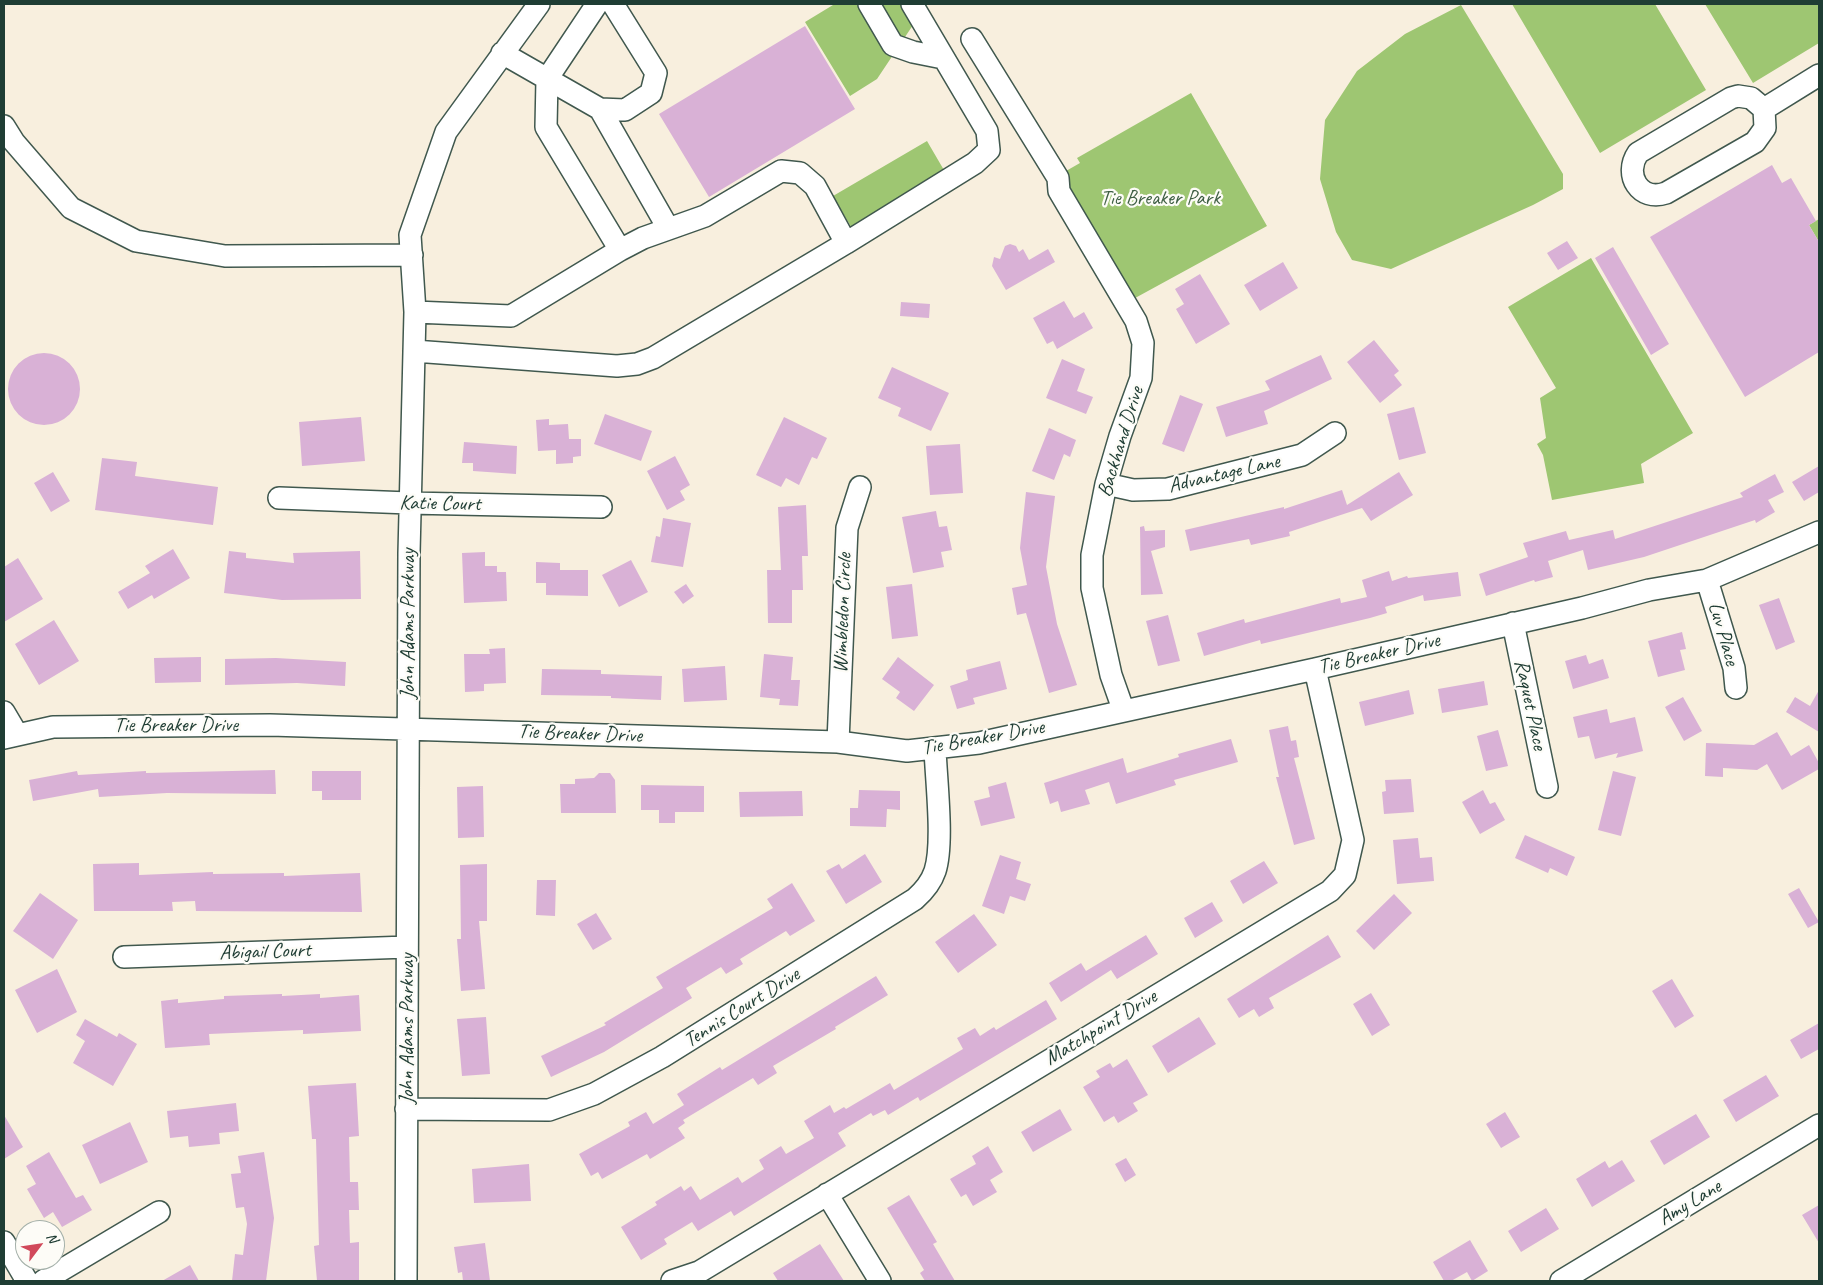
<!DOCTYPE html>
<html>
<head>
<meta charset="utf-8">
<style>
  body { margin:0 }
  #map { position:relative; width:1823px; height:1285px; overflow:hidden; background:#f8efde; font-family:Caveat,sans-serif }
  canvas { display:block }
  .frame { position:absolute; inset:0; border:5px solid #1f3d34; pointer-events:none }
  .north { position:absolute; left:15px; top:1220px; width:50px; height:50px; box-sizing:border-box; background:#fdfcf7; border:1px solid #a4b0a9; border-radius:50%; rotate:59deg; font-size:14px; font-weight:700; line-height:20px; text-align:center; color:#1f3d34 }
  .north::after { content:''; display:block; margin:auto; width:18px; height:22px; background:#d1495b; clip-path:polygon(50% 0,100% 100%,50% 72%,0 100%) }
</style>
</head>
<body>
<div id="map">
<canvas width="1823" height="1285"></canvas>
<div class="frame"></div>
<div class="north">N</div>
</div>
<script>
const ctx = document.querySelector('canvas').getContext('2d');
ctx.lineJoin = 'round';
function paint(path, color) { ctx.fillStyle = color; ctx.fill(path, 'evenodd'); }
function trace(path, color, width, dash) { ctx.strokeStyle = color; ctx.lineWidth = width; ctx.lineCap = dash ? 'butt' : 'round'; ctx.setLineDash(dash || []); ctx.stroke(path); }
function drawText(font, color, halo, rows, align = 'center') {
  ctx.font = font + ' Caveat,sans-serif'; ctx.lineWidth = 4.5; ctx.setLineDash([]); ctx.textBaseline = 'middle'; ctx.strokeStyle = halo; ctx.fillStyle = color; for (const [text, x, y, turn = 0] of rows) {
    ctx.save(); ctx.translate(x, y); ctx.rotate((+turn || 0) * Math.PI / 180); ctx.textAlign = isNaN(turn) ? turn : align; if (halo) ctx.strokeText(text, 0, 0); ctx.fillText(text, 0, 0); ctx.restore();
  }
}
paint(new Path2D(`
  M857,4H927L877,79L850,96L805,22L833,5Z
  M1512,4H1655L1706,90L1600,153Z
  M1705,4H1819V43L1753,83Z
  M1461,5L1563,174V189L1533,205L1391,269L1352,260L1336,232L1320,179L1325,120L1357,71L1405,34Z
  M1191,93L1267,226L1126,303L1052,179L1080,163L1077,158Z
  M927,141L955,189L861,244L833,196Z
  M1819,219V242L1809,225Z
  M1591,258L1693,433L1641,464L1644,483L1552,500L1543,455L1537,444L1546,438L1540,398L1556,388L1508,307Z`), '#9ec672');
paint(new Path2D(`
  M805,26L855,109L709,197L659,114Z
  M1772,165L1782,183L1791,178L1816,221L1809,225L1819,242V352L1745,397L1650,237Z
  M1567,241L1578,258L1558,270L1547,253Z
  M1010,244L1016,246L1019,252L1023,249L1029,260L1048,249L1055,262L1006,290L992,266L994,257L1000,259L1005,246Z
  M1613,247L1669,344L1651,355L1595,258Z
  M1283,262L1298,288L1260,311L1244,285Z
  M1200,274L1230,324L1196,344L1176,309L1184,304L1175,289Z
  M1064,301L1074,318L1084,312L1093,328L1057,349L1053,341L1047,344L1033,318Z
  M901,302L930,304L929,318L900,316Z
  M1374,340L1399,371L1394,375L1402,385L1380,403L1347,362Z
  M8 389a36 36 0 1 1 72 0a36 36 0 1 1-72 0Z
  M1321,355L1332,379L1264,411L1268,424L1226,437L1216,407L1270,390L1265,381Z
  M1062,359L1085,369L1077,391L1093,397L1086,414L1046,398Z
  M892,367L949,393L931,431L898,416L901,408L878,398Z
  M1180,395L1203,404L1184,452L1162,444Z
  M1414,407L1426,453L1399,460L1387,414Z
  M605,414L652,431L641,461L594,444Z
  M361,417L365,461L302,466L299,422Z
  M784,417L827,438L817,459L812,457L799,485L786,478L781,487L756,475Z
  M549,419V425L568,424L569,439H581V456L573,457V463L556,464V450L538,451L536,420Z
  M1049,428L1076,440L1070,457L1064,454L1054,480L1032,471Z
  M464,442L517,446L516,474L473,471V463H462Z
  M960,444L963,493L930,495L926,446Z
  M675,456L690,485L680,491L685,500L667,510L647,471Z
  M102,458L137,462L135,476L218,487L213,525L95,510Z
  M1819,466V492L1804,501L1792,482Z
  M53,472L70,501L51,512L34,483Z
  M1399,472L1413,495L1371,521L1362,508L1289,532L1290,536L1251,545L1249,539L1190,551L1185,530L1284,507V509L1342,490L1347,505Z
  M1775,474L1784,492L1768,500L1775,512L1756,523L1755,520L1644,557L1588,570L1583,550L1548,561L1553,577L1535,582L1534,580L1486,596L1479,574L1528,557L1523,543L1566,531L1569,540L1613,530L1615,539L1743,497L1740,493Z
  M1026,492L1055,496L1046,567L1057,624L1077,685L1049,693L1026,613L1017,615L1012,588L1027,585L1020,548Z
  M806,505L808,556H802L803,590H792V623H768L767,570H781L778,507Z
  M936,511L939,527L947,526L952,550L941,552L944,567L913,573L902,517Z
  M663,518L691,523L683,567L651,562L656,536L660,537Z
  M1144,526L1145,531L1165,530V547L1151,551L1163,594L1141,595L1140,527Z
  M173,549L190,578L154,599L152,595L128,609L118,592L150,573L145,566Z
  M229,551L246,553V558L294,563L293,553L360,551L361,599L282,600L224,593Z
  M485,552V566H497V572H506L507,601L464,603L462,553Z
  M18,558L43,599L4,622V567Z
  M631,560L648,592L619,607L602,575Z
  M536,562L560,563V570H588V596L546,595V583H536Z
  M1389,571L1392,581L1407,576L1408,578L1458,572L1461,596L1424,601L1423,595L1385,607L1387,613L1370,618L1261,644L1260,640L1204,656L1197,633L1244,619L1245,623L1340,598L1341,603L1367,597L1362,580Z
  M686,584L694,596L683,604L674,592Z
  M912,584L918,636L892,639L886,587Z
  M1779,598L1795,642L1776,650L1759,605Z
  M1168,615L1180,661L1158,666L1146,621Z
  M54,620L79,661L39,685L15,644Z
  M1682,632L1686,649L1680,650L1685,670L1658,677L1648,641Z
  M505,648L506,683L484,684V691L465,692L464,654H490L489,649Z
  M764,654L793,657L791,680H800L798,706L779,705L780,699L760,697Z
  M1586,655L1589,664L1603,659L1609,678L1573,689L1565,661Z
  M201,657V682L155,683L154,658Z
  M898,657L934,685L914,711L896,698L900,692L882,679Z
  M276,658L346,662L345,686L297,683L225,685V659Z
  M1000,661L1007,689L973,698L975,704L957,709L950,686L968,680L966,670Z
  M725,666L727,700L684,702L682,669Z
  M542,669L601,670V674L662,676L661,700L611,698V696L541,695Z
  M1484,681L1488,705L1442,713L1438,689Z
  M1409,690L1414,714L1365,726L1359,702Z
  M1819,690V732L1786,712L1795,697L1810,706Z
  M1683,697L1702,731L1684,741L1665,707Z
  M1607,709L1610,723L1635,717L1643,751L1616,758L1618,753L1595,759L1589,736L1578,738L1573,717Z
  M1288,726L1291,741L1296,740L1299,757L1294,758L1315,839L1294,845L1276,777H1279L1269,730Z
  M1498,730L1508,766L1486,771L1477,736Z
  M1777,732L1791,756L1809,745L1819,763V769L1782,790L1767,764L1757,770L1723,768V777L1705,776L1706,743L1754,745Z
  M1231,739L1238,762L1174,780L1176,785L1116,804L1109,782L1085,790L1090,804L1061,812L1058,801L1050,804L1044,783L1123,758L1127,773L1179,757L1178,754Z
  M275,770L276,794L167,793L99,797L98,789L33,801L29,780L77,771L78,775L146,771V773Z
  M312,771H361V800H322V791H312Z
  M1613,771L1636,777L1621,836L1598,830Z
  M599,773H610L615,780L616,813H561L560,784H575V779L594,778Z
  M1411,779L1414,812L1384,814L1382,792L1386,791L1385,780Z
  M1006,782L1015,818L981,826L974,801L990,797L988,787Z
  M641,785L704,786V812H675V823H659V810H641Z
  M483,786L484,837L458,838L457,787Z
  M859,790L900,791V810L887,809L886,827L850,826V808H858Z
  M1483,790L1490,804L1495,802L1505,820L1480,834L1462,802Z
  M802,791L803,816L740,817L739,792Z
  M1525,835L1575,857L1567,876L1550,868L1548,873L1515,858Z
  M1418,838L1420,858L1432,857L1434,881L1397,884L1393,840Z
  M865,854L882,882L846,904L826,871L839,864L842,869Z
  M1000,855L1021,862L1016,879L1031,884L1025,901L1010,896L1004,914L982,906Z
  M1264,861L1278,883L1243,904L1230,881Z
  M139,863V875L213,872V874L284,873V876L360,873L362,912L196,911L195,901L172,902L173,911H94L93,864Z
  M487,864V921H479L485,989L461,991L457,939H461L460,865Z
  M537,880H556L555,916L536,915Z
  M792,883L815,921L790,936L786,931L740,959L743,964L726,974L721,967L686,988L692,998L604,1052L551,1077L541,1056L606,1025L604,1023L663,988L656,977L773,908L767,899Z
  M1799,888L1819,922L1808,928L1788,894Z
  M40,893L78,920L53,959L13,931Z
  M1394,894L1412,913L1374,950L1356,931Z
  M1212,902L1223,921L1195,938L1184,918Z
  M596,913L612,939L593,950L577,924Z
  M974,914L997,945L958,973L935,942Z
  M1146,935L1158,954L1117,979L1111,970L1061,1002L1049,983L1081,963L1086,971Z
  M1328,935L1341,957L1269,998L1274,1008L1259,1017L1254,1009L1239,1018L1227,999Z
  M57,969L77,1012L37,1033L15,990Z
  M876,976L888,995L835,1027L836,1029L773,1066L777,1073L758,1085L753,1078L683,1120L685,1123L678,1128L685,1138L650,1159L647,1154L602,1179L598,1172L591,1176L579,1154L630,1126L628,1122L646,1112L653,1124L684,1105L677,1094L720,1067L722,1070Z
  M1672,979L1694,1016L1675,1028L1652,991Z
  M1371,993L1390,1025L1372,1036L1353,1004Z
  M282,994V996L320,994V998L359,995L361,1031L303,1034V1030L209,1034L210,1045L165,1048L161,1001L178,999V1003L224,999V996Z
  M1046,1000L1057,1019L920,1101L918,1097L888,1115L885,1110L873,1116L871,1113L838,1133L846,1146L734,1216L731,1211L698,1231L692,1222L664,1239L667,1244L641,1260L621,1227L657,1205L655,1202L681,1186L684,1191L691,1186L700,1200L738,1177L742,1183L764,1169L759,1160L781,1146L786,1154L814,1138L804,1121L830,1105L834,1113L844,1107L846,1109L890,1083L894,1090L963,1049L957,1038L975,1028L980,1036L994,1027L996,1030Z
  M486,1017L490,1074L462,1076L457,1019Z
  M1199,1017L1216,1044L1168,1073L1152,1046Z
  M85,1019L117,1037L119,1033L137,1044L113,1086L73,1063L85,1041L76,1035Z
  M1819,1023V1049L1801,1059L1790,1040Z
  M1127,1059L1148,1095L1133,1103L1138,1111L1118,1123L1114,1116L1104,1122L1083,1087L1100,1077L1096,1071L1110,1063L1113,1068Z
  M1766,1075L1779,1096L1736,1122L1723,1100Z
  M356,1083L359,1136L349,1137L350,1182H358L359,1210H349L350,1243L359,1242V1281H317L314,1246L319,1245L316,1139H312L308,1086Z
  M236,1103L239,1131L219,1133L220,1144L189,1147L188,1136L170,1138L167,1111Z
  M1060,1109L1072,1130L1033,1152L1021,1132Z
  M1505,1112L1520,1137L1501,1148L1486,1124Z
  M1696,1114L1710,1137L1664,1165L1650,1141Z
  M4,1115L23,1147L4,1159Z
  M130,1122L148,1162L100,1184L82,1145Z
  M988,1146L1003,1172L990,1180L997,1192L973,1206L966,1194L961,1197L950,1179L976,1164L972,1156Z
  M49,1152L76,1198L83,1195L92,1210L62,1227L53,1212L44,1218L27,1189L36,1184L26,1166Z
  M264,1152L274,1218L266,1281H232L235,1254L243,1255L247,1224L244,1207L236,1208L231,1174L241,1173L238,1156Z
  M1126,1158L1136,1175L1125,1182L1115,1164Z
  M1622,1160L1635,1181L1592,1207L1576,1179L1605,1161L1609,1168Z
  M529,1164L531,1201L474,1203L472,1169Z
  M909,1195L937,1242L933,1244L955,1281H925L920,1273L924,1270L887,1208Z
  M1819,1205V1243L1802,1215Z
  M1546,1208L1559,1229L1521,1252L1508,1231Z
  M1470,1240L1488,1271L1472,1281L1467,1272L1451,1281H1444L1433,1262Z
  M485,1243L490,1281H463L462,1272L458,1273L454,1247Z
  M820,1244L844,1281H778L773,1273Z
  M190,1265L199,1281H162Z`), '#d9b1d6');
const minor = new Path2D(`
  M597,4L547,79L546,127L620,250
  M869,4L893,45L913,52L943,58
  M972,39L1058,178L1059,191L1136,321L1143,343L1141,378L1120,436L1106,484L1092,555V588L1111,675L1123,709
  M502,53L600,109L668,228
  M1738,96L1751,98L1764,109L1765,128L1755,142L1666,193C1640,202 1623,175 1638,153L1731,98Z
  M600,109L625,110L651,93L656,73L613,4
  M1764,109L1819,75
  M4,126L14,142L71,208L136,241L225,256L412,255
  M846,243L975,163L989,150L987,131L912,4
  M414,351L617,366L637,364L653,358L846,243L815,186L800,173L781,171L705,216L643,238L620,250L511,316L415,312
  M1106,484L1133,490L1168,489L1302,455L1335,433
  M279,498L409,503L601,507
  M1707,580L1734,668L1736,688
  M1513,623L1547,787
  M4,712L17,734
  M4,738L53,727L270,725L838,742L907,751L979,743L1315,669L1582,608L1649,590L1707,580L1819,532
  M838,742L847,528L860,487
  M124,957L407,947
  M406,1109L549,1110L594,1094L662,1057L915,899C924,891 931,883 935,871C944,843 936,780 935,748
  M827,1194L880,1281
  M4,1242L27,1281
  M43,1281L159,1212
  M406,1281L409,553L415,312L410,235L446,132L539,4
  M672,1281L699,1272L1330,891L1345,875L1353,840L1315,669
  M1561,1281L1819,1125`);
trace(minor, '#40584e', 24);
trace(minor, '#fff', 21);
drawText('21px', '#3f5f44', '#fdfcf7', [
  ["Tie Breaker Park",1160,198]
]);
drawText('21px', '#1f3d34', '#fdfcf7', [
  ["Backhand Drive",1121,442,-73],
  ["Advantage Lane",1224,474,-13],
  ["Katie Court",440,504,1],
  ["Wimbledon Circle",843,613,-88],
  ["John Adams Parkway",408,624,-90],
  ["Luv Place",1723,634,74],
  ["Tie Breaker Drive",1379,654,-13],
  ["Raquet Place",1530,705,78],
  ["Tie Breaker Drive",176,725],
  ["Tie Breaker Drive",580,734,2],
  ["Tie Breaker Drive",983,738,-10],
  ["Abigail Court",265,952,-2],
  ["Tennis Court Drive",742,1008,-32],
  ["Matchpoint Drive",1101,1028,-31],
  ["John Adams Parkway",407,1029,-90],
  ["Amy Lane",1690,1203,-31]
]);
</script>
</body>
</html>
